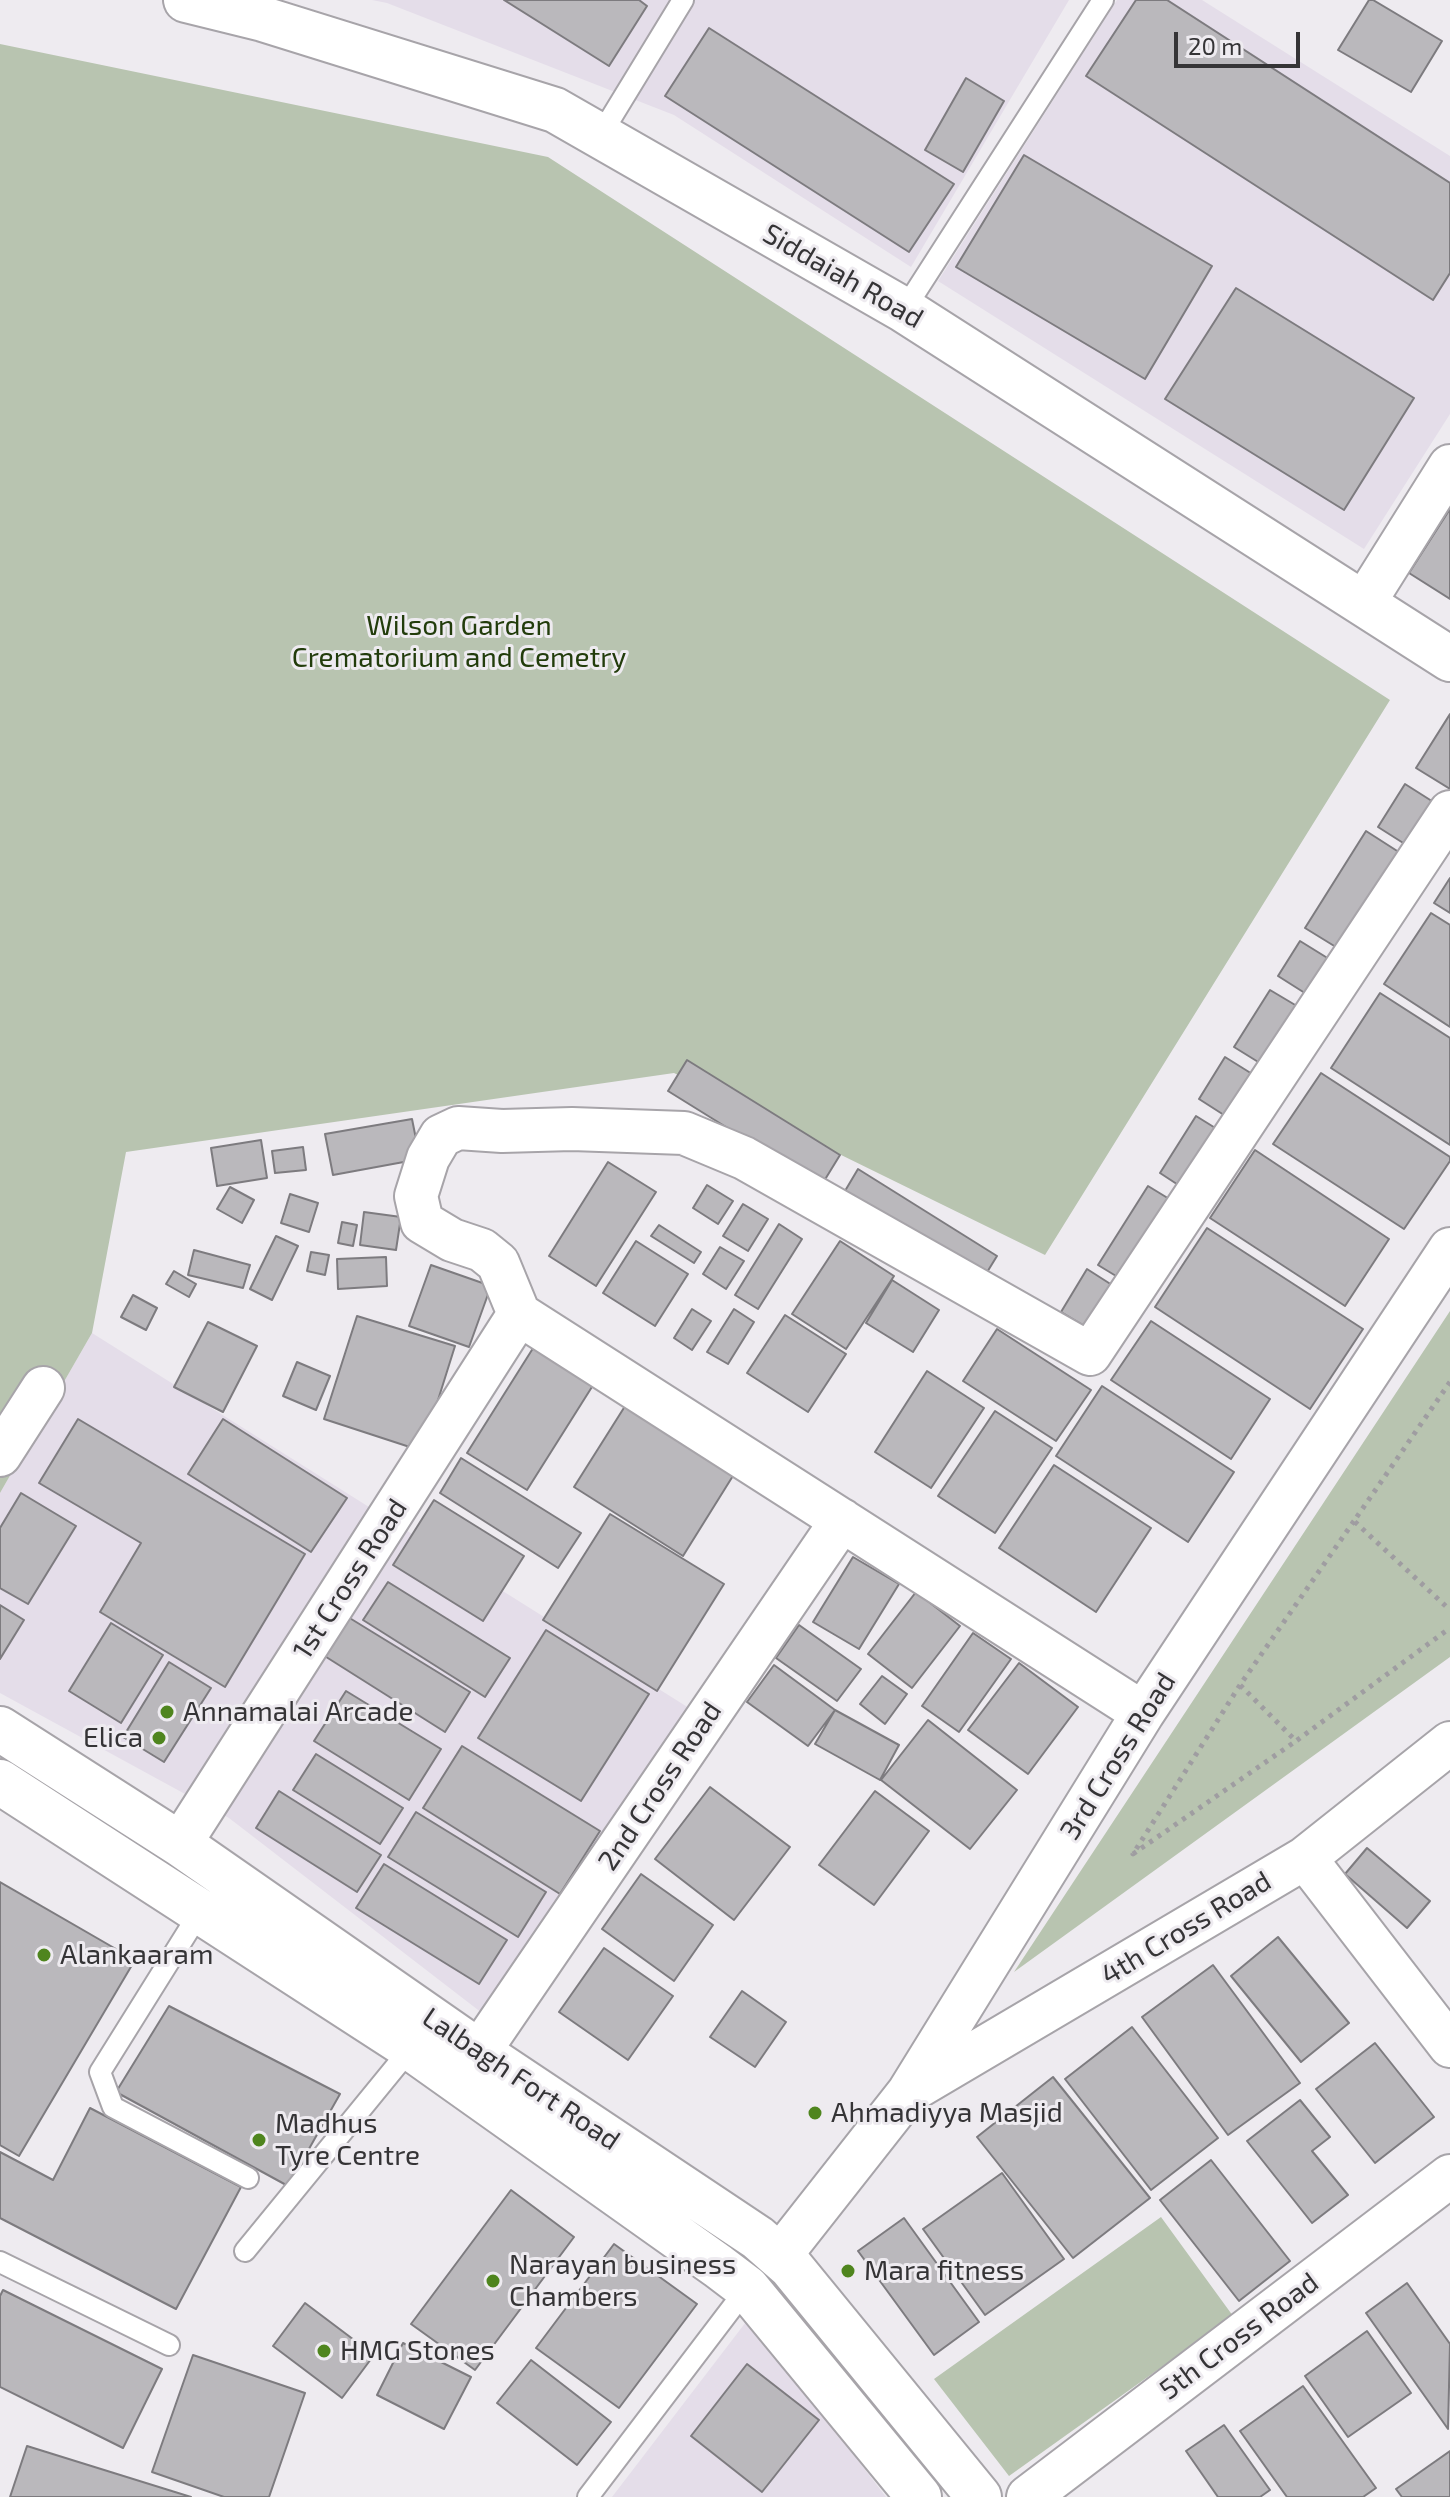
<!DOCTYPE html>
<html>
<head>
<meta charset="utf-8">
<style>
  body { margin:0 }
  #map { position:relative; width:1450px; height:2497px; overflow:hidden; background:#eeebf0; font-family:"Exo 2",sans-serif }
  canvas { display:block }
  .scale { position:absolute; left:1174px; top:32px; width:126px; height:36px; box-sizing:border-box; border:4px solid #353436; border-top:0; padding-left:10px; font-size:24px; line-height:28px; white-space:nowrap; color:#353436; -webkit-text-stroke:6px #eeebf0; paint-order:stroke }
</style>
</head>
<body>
<div id="map">
<canvas width="1450" height="2497"></canvas>
<div class="scale">20 m</div>
</div>
<script>
const ctx = document.querySelector('canvas').getContext('2d');
ctx.lineJoin = 'round';
function paint(path, color) { ctx.fillStyle = color; ctx.fill(path, 'evenodd'); }
function trace(path, color, width, dash) { ctx.strokeStyle = color; ctx.lineWidth = width; ctx.lineCap = dash ? 'butt' : 'round'; ctx.setLineDash(dash || []); ctx.stroke(path); }
function drawText(font, color, halo, rows, align = 'center') {
  ctx.font = font + ' "Exo 2",sans-serif'; ctx.lineWidth = 6; ctx.setLineDash([]); ctx.textBaseline = 'middle'; ctx.strokeStyle = halo; ctx.fillStyle = color; for (const [text, x, y, turn = 0] of rows) {
    ctx.save(); ctx.translate(x, y); ctx.rotate((+turn || 0) * Math.PI / 180); ctx.textAlign = isNaN(turn) ? turn : align; if (halo) ctx.strokeText(text, 0, 0); ctx.fillText(text, 0, 0); ctx.restore();
  }
}
paint(new Path2D(`
  M372,0H1069L911,267L674,115L387,3Z
  M1117,0H1202L1450,156V414L1364,549L938,281Z
  M92,1333L689,1708L482,2013L229,1818L0,1693V1493Z
  M749,2318L886,2497H612Z`), '#e4dde9');
paint(new Path2D(`
  M0,44L548,157L1390,700L1045,1255L674,1073L126,1152L92,1333L0,1493Z
  M1450,1311V1657L1014,1972Z
  M1161,2217L1233,2316L1009,2476L934,2379Z`), '#b8c4b0');
const building = new Path2D(`
  M504,0H639L647,6L609,66Z
  M1136,0H1167L1450,183V273L1433,300L1086,76Z
  M1369,0H1373L1442,41L1411,92L1338,50Z
  M709,28L954,184L909,252L665,96Z
  M966,78L1004,101L963,172L925,150Z
  M1024,155L1212,266L1145,379L956,267Z
  M1236,288L1414,398L1344,510L1165,399Z
  M1450,509V599L1409,573Z
  M1450,714V789L1416,768Z
  M1405,784L1446,810L1419,853L1378,827Z
  M1366,831L1405,856L1344,952L1305,928Z
  M1450,878V913L1434,903Z
  M1431,913L1450,925V1027L1384,984Z
  M1300,941L1342,967L1319,1002L1278,976Z
  M1270,990L1312,1015L1276,1073L1234,1047Z
  M1380,993L1450,1038V1145L1331,1068Z
  M1225,1057L1265,1082L1238,1124L1199,1099Z
  M687,1060L840,1155L821,1186L668,1091Z
  M1321,1073L1450,1157V1161L1404,1229L1273,1144Z
  M1196,1116L1225,1134L1189,1192L1160,1173Z
  M412,1119L420,1159L333,1175L325,1134Z
  M261,1140L267,1178L217,1186L211,1148Z
  M303,1147L306,1170L275,1173L272,1151Z
  M1255,1150L1389,1239L1345,1306L1210,1218Z
  M608,1162L656,1192L596,1286L549,1256Z
  M858,1169L997,1256L981,1282L842,1196Z
  M707,1185L733,1201L718,1224L693,1208Z
  M1148,1186L1184,1208L1134,1287L1098,1265Z
  M230,1187L254,1200L242,1223L217,1209Z
  M290,1194L318,1203L309,1232L281,1223Z
  M743,1204L768,1219L748,1251L723,1236Z
  M364,1212L401,1217L396,1250L360,1245Z
  M342,1222L357,1225L353,1246L338,1243Z
  M779,1224L802,1239L758,1309L735,1295Z
  M659,1225L701,1252L694,1263L651,1236Z
  M1207,1228L1363,1329L1310,1409L1155,1307Z
  M276,1236L298,1246L272,1300L250,1289Z
  M636,1241L688,1274L655,1326L603,1293Z
  M840,1241L894,1276L846,1349L792,1314Z
  M720,1247L744,1261L726,1289L703,1274Z
  M194,1250L250,1265L243,1288L188,1275Z
  M311,1252L329,1255L325,1275L307,1271Z
  M386,1257L387,1286L338,1289L337,1259Z
  M431,1265L491,1286L469,1347L409,1326Z
  M1087,1269L1112,1285L1086,1327L1061,1312Z
  M174,1271L196,1284L189,1297L166,1284Z
  M892,1280L939,1310L913,1352L866,1323Z
  M133,1295L157,1308L146,1330L121,1317Z
  M692,1309L711,1321L692,1350L674,1338Z
  M734,1309L754,1322L728,1364L707,1352Z
  M785,1315L846,1354L808,1412L747,1373Z
  M357,1316L455,1346L422,1451L324,1419Z
  M1151,1321L1270,1399L1231,1459L1111,1380Z
  M208,1322L257,1346L223,1412L174,1387Z
  M997,1329L1091,1390L1056,1441L963,1381Z
  M542,1334L602,1371L527,1490L467,1453Z
  M297,1362L330,1376L316,1410L283,1396Z
  M927,1371L984,1408L931,1488L875,1452Z
  M1102,1386L1234,1472L1188,1542L1056,1456Z
  M627,1403L736,1471L683,1556L574,1487Z
  M995,1411L1052,1448L995,1533L938,1496Z
  M78,1419L305,1554L225,1687L100,1612L141,1543L39,1483Z
  M223,1419L347,1498L311,1552L188,1474Z
  M461,1458L581,1533L558,1568L440,1493Z
  M1054,1465L1151,1528L1096,1612L999,1548Z
  M21,1493L76,1526L28,1604L0,1588V1528Z
  M434,1500L524,1556L483,1621L393,1565Z
  M610,1514L724,1584L657,1691L543,1620Z
  M853,1557L899,1584L859,1649L813,1622Z
  M388,1582L510,1658L485,1697L363,1620Z
  M916,1592L960,1626L912,1688L868,1654Z
  M0,1605L24,1620L0,1659Z
  M348,1617L470,1692L445,1732L323,1655Z
  M111,1623L163,1655L121,1723L69,1691Z
  M799,1625L861,1669L837,1701L776,1658Z
  M546,1630L649,1694L581,1801L478,1738Z
  M973,1633L1011,1659L959,1732L922,1706Z
  M169,1662L211,1688L164,1762L123,1737Z
  M1019,1663L1078,1707L1028,1774L968,1730Z
  M774,1665L835,1710L808,1746L747,1702Z
  M882,1676L907,1694L885,1724L860,1704Z
  M346,1691L441,1749L409,1800L314,1741Z
  M835,1710L899,1745L880,1780L815,1744Z
  M928,1720L1017,1790L970,1849L881,1780Z
  M462,1746L600,1831L560,1894L423,1808Z
  M316,1754L403,1808L380,1844L293,1790Z
  M710,1787L790,1847L734,1920L655,1859Z
  M279,1791L381,1855L357,1892L256,1828Z
  M875,1791L929,1831L874,1905L819,1865Z
  M416,1812L546,1892L518,1937L388,1857Z
  M1367,1848L1430,1901L1407,1928L1345,1874Z
  M384,1864L507,1940L479,1984L356,1908Z
  M641,1874L713,1925L674,1981L602,1929Z
  M0,1882L135,1960L19,2156L0,2145Z
  M1278,1937L1349,2023L1301,2062L1231,1976Z
  M604,1948L673,1996L628,2060L559,2012Z
  M1213,1965L1300,2083L1228,2135L1142,2017Z
  M742,1991L786,2022L755,2067L710,2037Z
  M169,2006L340,2094L288,2186L116,2092Z
  M1132,2027L1218,2138L1151,2190L1065,2079Z
  M1375,2043L1434,2117L1375,2163L1316,2089Z
  M1053,2077L1150,2198L1073,2258L977,2137Z
  M1300,2100L1330,2137L1312,2151L1348,2195L1312,2223L1247,2141Z
  M90,2108L241,2187L176,2309L0,2218V2152L53,2180Z
  M1211,2160L1290,2261L1239,2301L1160,2200Z
  M1002,2173L1064,2259L985,2315L923,2229Z
  M511,2190L574,2237L475,2370L411,2324Z
  M904,2218L979,2322L934,2355L858,2251Z
  M614,2244L697,2304L619,2408L536,2348Z
  M1407,2283L1450,2344L1448,2429L1366,2313Z
  M3,2290L162,2369L123,2448L0,2387V2296Z
  M305,2303L374,2355L342,2398L273,2346Z
  M1367,2331L1411,2393L1348,2437L1305,2376Z
  M403,2343L471,2377L444,2429L377,2395Z
  M193,2355L305,2393L269,2497H224L152,2472Z
  M531,2360L611,2422L577,2465L497,2403Z
  M747,2364L819,2420L762,2492L691,2436Z
  M1303,2386L1376,2488L1363,2497H1287L1240,2431Z
  M1224,2425L1270,2490L1260,2497H1218L1186,2451Z
  M27,2446L191,2497H10Z
  M1450,2451V2497H1402L1396,2489Z`);
paint(building, '#bab8bc');
trace(building, '#7d7b7f', 2);
const lane = new Path2D(`
  M600,136L683,0
  M904,310L1103,0
  M200,1912L100,2072L113,2107L248,2178
  M245,2251L411,2048
  M0,2262L169,2345
  M588,2497L747,2288`);
const street = new Path2D(`
  M1364,603L1450,466
  M0,1455L43,1388
  M1143,1713L519,1314L498,1263L482,1250L452,1240L422,1222L416,1196L428,1158L441,1136L458,1128L502,1131L572,1129L684,1133L744,1158L1090,1354L1450,812
  M180,1844L519,1314
  M1305,1858L1450,2046
  M479,2052L842,1520
  M914,2089L1305,1858L1450,1743
  M779,2257L908,2093L1143,1713L1450,1249
  M1028,2497L1450,2176`);
const secondary = new Path2D(`
  M186,0L263,19L555,110L904,310L1450,659`);
const primary = new Path2D(`
  M0,1729L180,1844L479,2052L758,2238L791,2267L979,2497
  M0,1782L411,2048L718,2266L747,2288L919,2497`);
trace(lane, '#a7a4a9', 24);
trace(street, '#a7a4a9', 46);
trace(secondary, '#a7a4a9', 48);
trace(primary, '#a7a4a9', 48);
trace(new Path2D(`
  M1450,1382L1354,1521L1450,1610
  M1354,1521L1240,1685L1296,1741L1450,1628
  M1240,1685L1133,1854L1296,1741`), '#9f9da1', 5, [4, 6]);
trace(lane, '#fff', 20);
trace(street, '#fff', 42);
trace(secondary, '#fff', 44);
trace(primary, '#fff', 44);
for (const [x, y, r, color] of [
  [167,1712,8,"#4f851e"],
  [159,1738,8,"#4f851e"],
  [44,1955,8,"#4f851e"],
  [815,2113,8,"#4f851e"],
  [259,2140,8,"#4f851e"],
  [848,2271,8,"#4f851e"],
  [493,2281,8,"#4f851e"],
  [324,2351,8,"#4f851e"]
]) { const dot = new Path2D(); dot.arc(x, y, r, 0, 2 * Math.PI); ctx.fillStyle = color; ctx.fill(dot); trace(dot, '#eeebf0', 3); }
drawText('28px', '#353436', '#eeebf0', [
  ["Siddaiah Road",843,276,30],
  ["1st Cross Road",350,1579,-57],
  ["3rd Cross Road",1118,1756,-58],
  ["2nd Cross Road",660,1786,-56],
  ["4th Cross Road",1186,1928,-31],
  ["Lalbagh Fort Road",521,2079,34],
  ["5th Cross Road",1239,2336,-37]
]);
drawText('28px', '#223c0b', '#eeebf0', [
  ["Wilson Garden",459,626],
  ["Crematorium and Cemetry",459,658]
]);
drawText('28px', '#353436', '#eeebf0', [
  ["Annamalai Arcade",183,1712],
  ["Elica",143,1738,"right"],
  ["Alankaaram",60,1955],
  ["Ahmadiyya Masjid",831,2113],
  ["Madhus",275,2124],
  ["Tyre Centre",275,2156],
  ["Narayan business",509,2265],
  ["Chambers",509,2297],
  ["Mara fitness",864,2271],
  ["HMG Stones",340,2351]
], 'left');
</script>
</body>
</html>
